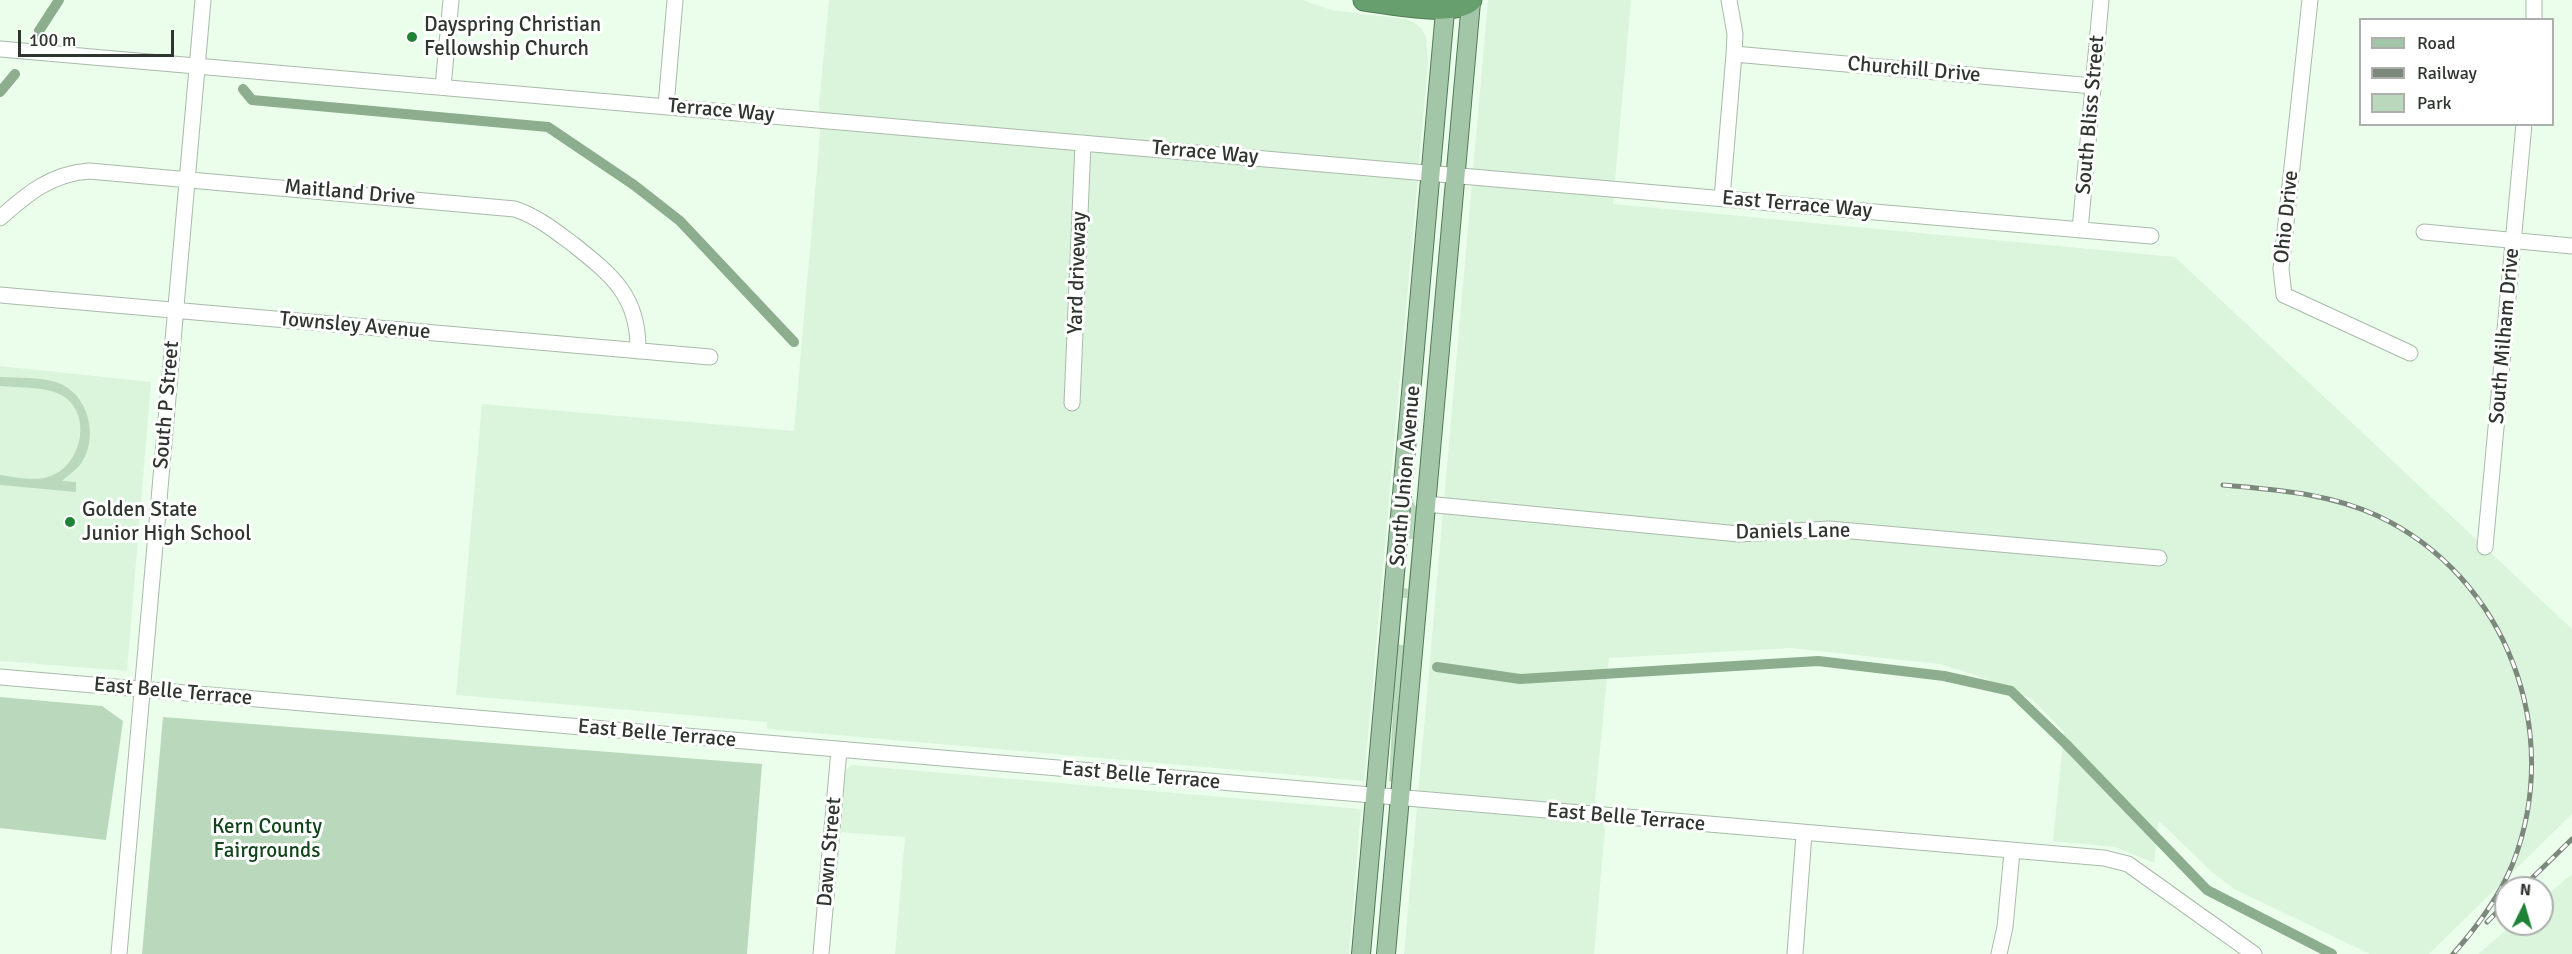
<!DOCTYPE html>
<html>
<head>
<meta charset="utf-8">
<style>
  body { margin:0 }
  #map { position:relative; width:2572px; height:954px; overflow:hidden; background:#ebfeec; font-family:Signika,sans-serif }
  canvas { display:block }
  .legend { position:absolute; left:2359px; top:18px; width:195px; height:108px; box-sizing:border-box; background:#fff; border:2px solid #acafac; margin:0; padding:8px 10px; list-style:none; font-size:18px; color:#2f362f }
  .legend li { display:flex; align-items:center; gap:12px; height:30px }
  .legend b { width:30px; border:2px solid #acafac }
  .north { position:absolute; left:2494px; top:876px; width:60px; height:60px; box-sizing:border-box; background:#fff; border:2px solid #acafac; border-radius:50%; rotate:5deg; font-size:16px; font-weight:700; line-height:24px; text-align:center; color:#2f362f }
  .north::after { content:''; display:block; margin:auto; width:21px; height:27px; background:#1e8236; clip-path:polygon(50% 0,100% 100%,50% 72%,0 100%) }
  .scale { position:absolute; left:18px; top:30px; width:156px; height:27px; box-sizing:border-box; border:3px solid #2f362f; border-top:0; padding-left:8px; font-size:18px; line-height:21px; white-space:nowrap; color:#2f362f; -webkit-text-stroke:4px #fff; paint-order:stroke }
</style>
</head>
<body>
<div id="map">
<canvas width="2572" height="954"></canvas>
<ul class="legend">
<li><b style="height:8px;background:#a4c6a8"></b>Road</li>
<li><b style="height:8px;background:#7c887c"></b>Railway</li>
<li><b style="height:16px;background:#bad9bc"></b>Park</li>
</ul>
<div class="north">N</div>
<div class="scale">100 m</div>
</div>
<script>
const ctx = document.querySelector('canvas').getContext('2d');
ctx.lineJoin = 'round';
function paint(path, color) { ctx.fillStyle = color; ctx.fill(path, 'evenodd'); }
function trace(path, color, width, dash) { ctx.strokeStyle = color; ctx.lineWidth = width; ctx.lineCap = dash ? 'butt' : 'round'; ctx.setLineDash(dash || []); ctx.stroke(path); }
function drawText(font, color, halo, rows, align = 'center') {
  ctx.font = font + ' Signika,sans-serif'; ctx.lineWidth = 6; ctx.setLineDash([]); ctx.textBaseline = 'middle'; ctx.strokeStyle = halo; ctx.fillStyle = color; for (const [text, x, y, turn = 0] of rows) {
    ctx.save(); ctx.translate(x, y); ctx.rotate((+turn || 0) * Math.PI / 180); ctx.textAlign = isNaN(turn) ? turn : align; if (halo) ctx.strokeText(text, 0, 0); ctx.fillText(text, 0, 0); ctx.restore();
  }
}
paint(new Path2D(`
  M829,0H1303L1331,10L1406,19L1416,24L1422,29L1426,37L1428,63L1364,781L767,729V722L456,695L482,404L794,431L820,134L819,105Z
  M1488,0H1631L1613,204L2175,257L2572,629V814L2429,954H2370L2234,889L2212,872L2159,821L2154,863L2115,847L2053,841L2064,732L2032,699L1978,676L1940,664L1790,648L1609,658L1595,801L1605,830L1594,954H1404Z
  M0,366L151,382L127,671L0,661Z
  M851,765L1361,809L1349,954H895L905,837L838,832L844,772Z
  M2572,874V954H2478L2513,924H2542V899Z`), '#dbf5dd');
paint(new Path2D(`
  M0,377C18,378 40,377 56,382C89,393 100,438 80,465C75,471 67,476 62,481L76,482V492L0,485V475C15,477 36,482 51,476C81,465 93,415 63,396C46,386 20,388 0,386Z
  M1412,478V498L1417,509L1392,782L1389,781L1395,672ZM1408,539H1413L1408,589L1404,588ZM1402,598H1407L1403,645H1399Z
  M0,697L102,706L123,721L106,840L0,828Z
  M163,717L762,764L747,954H142Z`), '#bad9bc');
trace(new Path2D(`
  M37,34L59,0
  M243,89L252,100L548,127L634,185L680,221L794,342
  M0,92L15,74
  M1437,667L1520,679L1818,661L1944,676L2011,691L2066,744L2207,890L2332,954`), '#8cad8e', 10);
const minor = new Path2D(`
  M2310,0L2281,269L2284,295L2410,353
  M2534,20V0
  M0,49L2151,236
  M1734,54L2093,86
  M443,87L451,0
  M666,106L675,0
  M1722,198L1734,54L1735,34L1729,0
  M0,218C28,193 51,174 89,171L515,209C538,217 554,230 574,245C613,276 639,297 638,351
  M2080,230L2101,0
  M2424,232L2572,246
  M0,295L710,357
  M1072,403L1083,143
  M1426,504L1739,534L1829,529L2159,558
  M2485,547L2524,124
  M0,677L2104,858L2128,864L2254,954
  M119,954L203,0
  M821,954L839,750
  M1795,954L1804,834
  M1999,954L2005,927L2012,852`);
const major = new Path2D(`
  M1361,954L1446,0
  M1386,954L1471,2`);
const highway = new Path2D(`
  M1364,0C1387,3 1455,17 1471,0`);
trace(minor, '#a8baa9', 17);
trace(major, '#537b58', 20);
trace(highway, '#537b58', 23);
trace(minor, '#fff', 15);
trace(major, '#a4c6a8', 18);
trace(highway, '#67a06e', 21);
const rail = new Path2D(`
  M2223,485C2276,490 2329,493 2378,516C2507,577 2564,732 2513,863C2499,898 2477,927 2453,954
  M2522,888L2572,839
  M2487,922L2506,903`);
trace(rail, '#7c887c', 5);
trace(rail, '#fff', 3, [9]);
for (const [x, y, r, color] of [
  [412,37,6,"#1e8236"],
  [70,522,6,"#1e8236"]
]) { const dot = new Path2D(); dot.arc(x, y, r, 0, 2 * Math.PI); ctx.fillStyle = color; ctx.fill(dot); trace(dot, '#fff', 2); }
drawText('21px', '#2f362f', '#fff', [
  ["Dayspring Christian",424,25],
  ["Fellowship Church",424,49],
  ["Golden State",82,510],
  ["Junior High School",82,534]
], 'left');
drawText('21px', '#2f362f', '#fff', [
  ["Churchill Drive",1914,70,5],
  ["Terrace Way",721,111,5],
  ["South Bliss Street",2091,115,-85],
  ["Terrace Way",1205,153,5],
  ["Maitland Drive",350,193,5],
  ["East Terrace Way",1797,205,5],
  ["Ohio Drive",2287,217,-84],
  ["Yard driveway",1078,273,-88],
  ["Townsley Avenue",355,326,5],
  ["South Milham Drive",2505,336,-85],
  ["South P Street",167,405,-85],
  ["South Union Avenue",1406,476,-85],
  ["Daniels Lane",1793,532,-1],
  ["East Belle Terrace",173,692,5],
  ["East Belle Terrace",657,734,5],
  ["East Belle Terrace",1141,776,5],
  ["East Belle Terrace",1626,818,5],
  ["Dawn Street",830,852,-85]
]);
drawText('21px', '#12451c', '#fff', [
  ["Kern County",267,827],
  ["Fairgrounds",267,851]
]);
</script>
</body>
</html>
